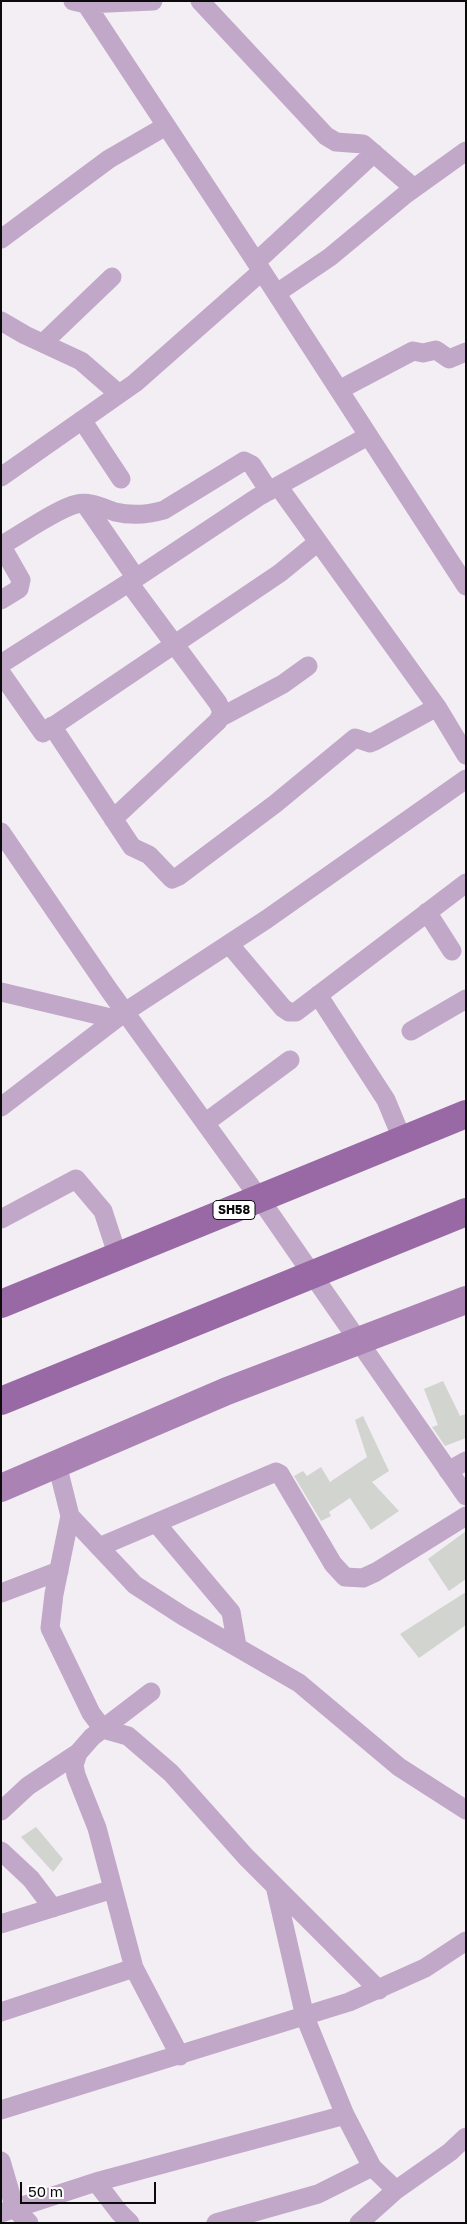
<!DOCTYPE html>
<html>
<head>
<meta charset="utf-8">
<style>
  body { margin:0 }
  #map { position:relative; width:467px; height:2224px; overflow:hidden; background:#f2eef3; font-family:"Golos Text",sans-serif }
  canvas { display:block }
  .frame { position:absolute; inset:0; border:2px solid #0c0b0c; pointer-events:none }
  .scale { position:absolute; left:20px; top:2182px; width:136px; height:22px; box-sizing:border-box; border:2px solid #0c0b0c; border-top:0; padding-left:6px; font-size:15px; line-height:18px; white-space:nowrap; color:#0c0b0c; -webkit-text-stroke:4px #fff; paint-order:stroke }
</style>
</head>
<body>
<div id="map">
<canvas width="467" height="2224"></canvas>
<div class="frame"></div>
<div class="scale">50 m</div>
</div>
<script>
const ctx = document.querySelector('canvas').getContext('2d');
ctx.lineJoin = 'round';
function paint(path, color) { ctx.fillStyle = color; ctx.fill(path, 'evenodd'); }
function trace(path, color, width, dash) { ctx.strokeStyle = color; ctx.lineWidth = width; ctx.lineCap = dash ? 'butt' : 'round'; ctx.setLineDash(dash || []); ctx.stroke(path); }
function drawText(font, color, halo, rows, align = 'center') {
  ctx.font = font + ' "Golos Text",sans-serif'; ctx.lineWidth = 5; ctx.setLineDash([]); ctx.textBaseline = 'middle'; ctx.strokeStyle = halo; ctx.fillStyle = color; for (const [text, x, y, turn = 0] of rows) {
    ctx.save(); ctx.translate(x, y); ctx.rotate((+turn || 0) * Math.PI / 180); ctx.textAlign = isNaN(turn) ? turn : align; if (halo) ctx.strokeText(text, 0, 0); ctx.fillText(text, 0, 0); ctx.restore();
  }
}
paint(new Path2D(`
  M443,1381L460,1416L466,1414V1438L445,1446L432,1427L438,1425L424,1389Z
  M363,1416L389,1471L372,1482L399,1511L371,1530L350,1498L329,1512L331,1516L321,1521L294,1476L303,1471L307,1476L321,1467L330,1482L367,1457L355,1420Z
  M466,1531V1579L449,1591L428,1559Z
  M466,1592V1625L419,1658L400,1634Z
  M36,1827L63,1859L53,1872L21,1837Z`), '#d2d4cf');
trace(new Path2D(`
  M73,1L86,4L153,1
  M200,1L326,136L336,142L363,144L414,188
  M86,4L256,262L466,586
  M1,239L109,159L166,126
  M256,262L374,153
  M277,293L330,257L406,194L466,151
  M1,321L25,335L81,361L119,394
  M43,343L112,277
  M339,390L413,351L423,353L436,350L449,359L466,352
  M82,420L121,479
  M1,477L135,383L262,271
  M278,486L437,707L466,755
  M85,504L136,578
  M1,545L21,580L19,589L1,600
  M2,545C20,535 58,508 77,504C89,501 103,508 115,512C132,516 147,515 164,510L244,461L252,465L269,491
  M1,664L136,578L258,497L368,436
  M1,673L43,733L280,573L318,542
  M221,717L283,684L308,666
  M52,726L132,847L149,855L172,879L179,876L275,804L355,738L370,743L375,741L437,707
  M113,819L218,721L222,712L218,703L129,583
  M1,832L109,990L260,1199L466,1496
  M427,912L452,951
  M229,944L283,1008L289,1012H296L466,883
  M1,992L115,1019
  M318,995L386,1100L403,1141
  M411,1031L466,999
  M1,1107L125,1012L267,919L466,779
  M205,1123L290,1060
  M1,1219L76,1179L103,1211L118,1257
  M57,1464L70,1516L135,1585L183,1616L299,1683L399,1767L466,1810
  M448,1471L466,1461
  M70,1516L54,1594L50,1628L91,1713L103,1729L128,1736L171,1773L246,1857L379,1990
  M156,1523L231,1612L237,1646
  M99,1547L276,1472L280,1474L333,1564L345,1577L363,1578L376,1572L466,1516
  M1,1593L59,1571
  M151,1692L92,1737L78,1753L74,1765L76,1775L97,1828L134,1968L180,2056
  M1,1811L28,1786L78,1753
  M1,1851L31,1879L53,1908
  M275,1886L305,2017L345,2115L372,2167L396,2190
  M1,1924L113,1889
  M1,2012L134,1968
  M1,2110L349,2002L425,1968L466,1941
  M1,2161L15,2209L29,2223
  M96,2182L119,2212L130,2223
  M1,2213L96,2182L345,2115
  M216,2223L318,2194L372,2167
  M359,2223L396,2190L450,2152L466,2137`), '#c1a7c8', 19);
trace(new Path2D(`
  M1,1488L227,1391L466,1300`), '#aa83b4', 28);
trace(new Path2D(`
  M1,1304L466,1114
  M1,1401L466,1212`), '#9869a5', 28);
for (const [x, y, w] of [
  [234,1210,42]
]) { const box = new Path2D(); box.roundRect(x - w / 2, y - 9.5, w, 19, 4); ctx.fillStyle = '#fff'; ctx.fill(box); trace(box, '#0c0b0c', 1); }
drawText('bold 12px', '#0c0b0c', null, [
  ["SH58",234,1210]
]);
</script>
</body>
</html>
